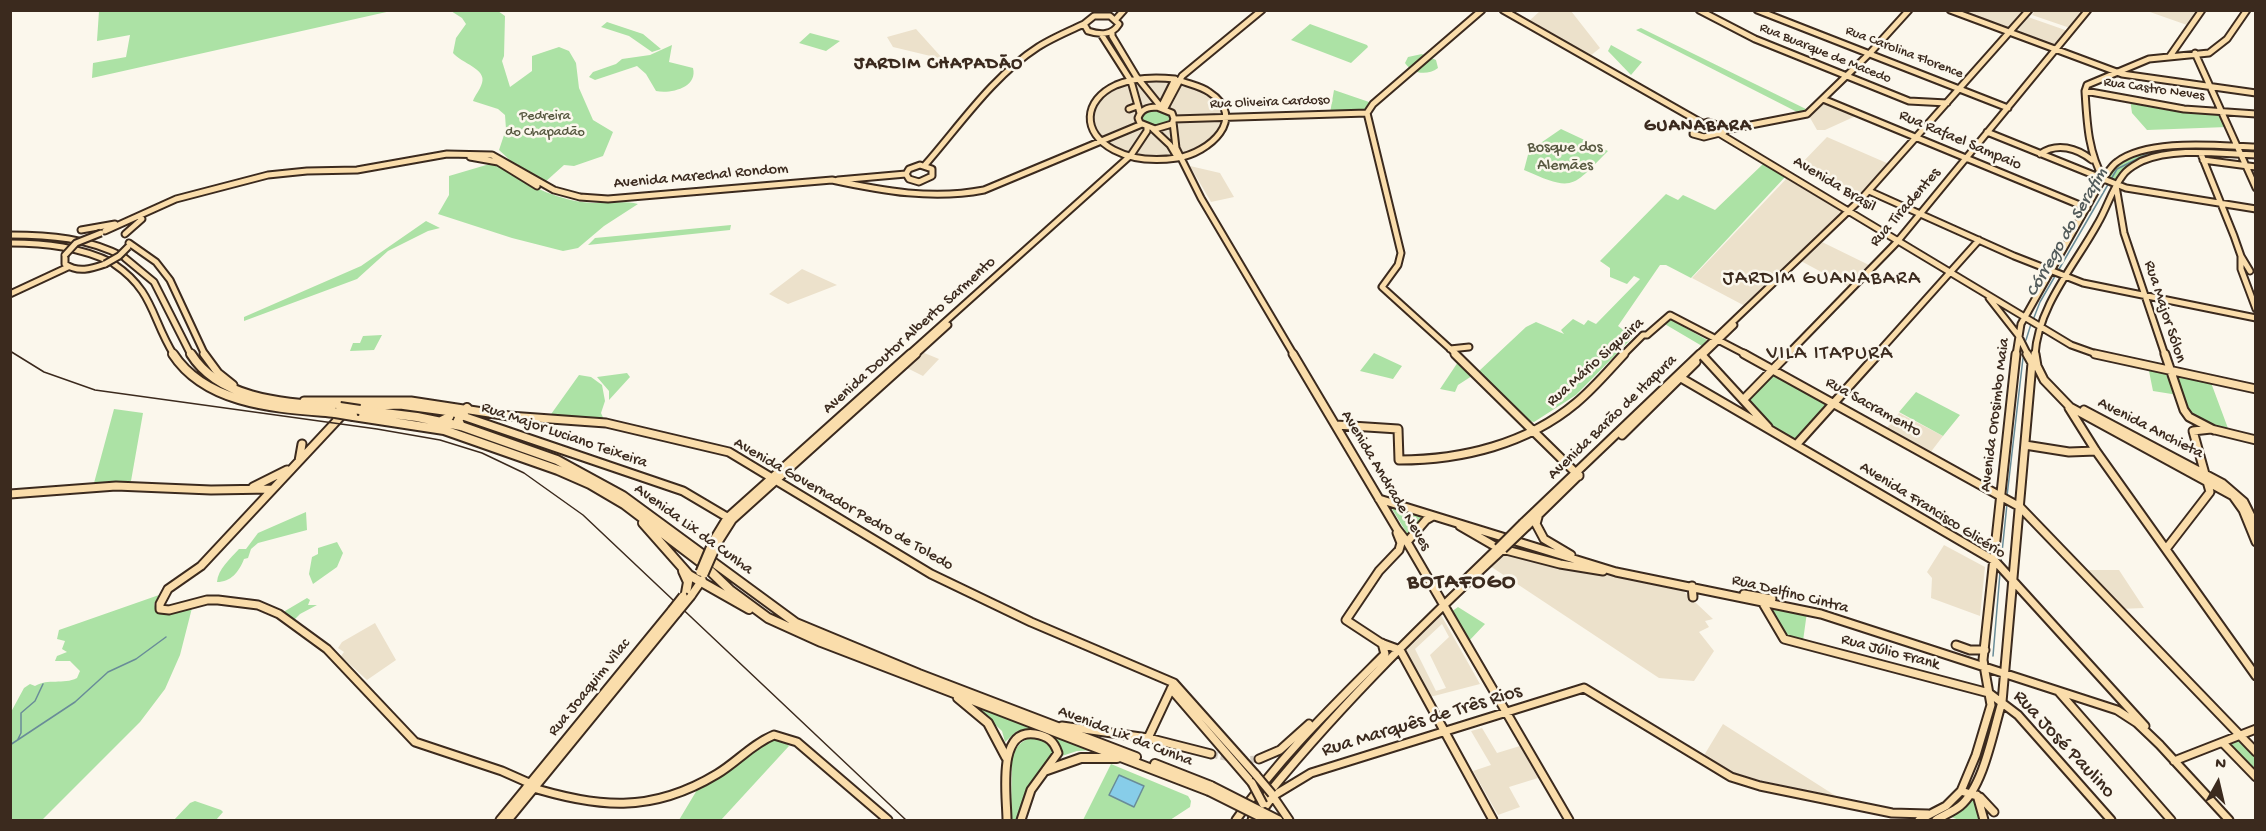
<!DOCTYPE html>
<html>
<head>
<meta charset="utf-8">
<style>
  body { margin:0 }
  #map { position:relative; width:2266px; height:831px; overflow:hidden; background:#fbf7ec; font-family:"Gochi Hand",sans-serif }
  canvas { display:block }
  .frame { position:absolute; inset:0; border:12px solid #3b2a1e; pointer-events:none }
  .north { position:absolute; left:2188px; top:753px; width:60px; height:60px; -webkit-text-stroke:4px #fbf7ec; paint-order:stroke; rotate:8deg; font-size:16px; font-weight:700; line-height:24px; text-align:center; color:#3b2a1e }
  .north::after { content:''; display:block; margin:auto; width:21px; height:27px; background:#3b2a1e; clip-path:polygon(50% 0,100% 100%,50% 72%,0 100%) }
</style>
</head>
<body>
<div id="map">
<canvas width="2266" height="831"></canvas>
<div class="frame"></div>
<div class="north">N</div>
</div>
<script>
const ctx = document.querySelector('canvas').getContext('2d');
ctx.lineJoin = 'round';
function paint(path, color) { ctx.fillStyle = color; ctx.fill(path, 'evenodd'); }
function trace(path, color, width, dash) { ctx.strokeStyle = color; ctx.lineWidth = width; ctx.lineCap = dash ? 'butt' : 'round'; ctx.setLineDash(dash || []); ctx.stroke(path); }
function drawText(font, color, halo, rows, align = 'center') {
  ctx.font = font + ' "Gochi Hand",sans-serif'; ctx.lineWidth = 5; ctx.setLineDash([]); ctx.textBaseline = 'middle'; ctx.strokeStyle = halo; ctx.fillStyle = color; for (const [text, x, y, turn = 0] of rows) {
    ctx.save(); ctx.translate(x, y); ctx.rotate((+turn || 0) * Math.PI / 180); ctx.textAlign = isNaN(turn) ? turn : align; if (halo) ctx.strokeText(text, 0, 0); ctx.fillText(text, 0, 0); ctx.restore();
  }
}
paint(new Path2D(`
  M2035,10L2075,11L2083,13L2070,28L2032,15Z
  M2193,10L2197,12L2187,25L2147,11Z
  M1540,11H1571L1600,48L1590,56L1528,22Z
  M1953,11H2025L2008,30Z
  M2028,17L2068,31L2054,46L2016,33Z
  M916,29L943,59L893,47L887,37Z
  M1154,80L1182,83L1205,92L1214,99L1223,116V124L1212,141L1190,153L1159,158L1128,153L1104,140L1093,122V113L1097,104L1115,89L1127,84Z
  M1823,102H1825L1858,115L1825,130H1817L1809,116Z
  M1827,137L1889,164L1862,194L1798,167Z
  M1190,166L1220,173L1234,197L1211,202Z
  M1787,178L1844,212L1745,306L1692,278Z
  M1822,242L1869,265L1849,287L1801,261Z
  M802,269L837,285L788,304L769,294Z
  M922,352L939,359L923,376L905,367Z
  M1899,413L1943,436L1930,453L1886,429Z
  M1944,545L1985,567L1980,616L1931,598L1932,578L1927,572Z
  M1506,553L1567,568L1680,588L1713,619L1705,621L1709,627L1699,632L1714,651L1694,681L1659,678L1490,566Z
  M2085,570H2119L2144,608L2119,609Z
  M1441,615L1480,684L1430,697L1406,650ZM1442,624L1449,637L1430,655L1446,688L1436,691L1415,649Z
  M375,623L396,660L367,680L341,656L344,652L338,648L342,642Z
  M1723,724L1839,798L1733,774L1703,757Z
  M1482,728L1497,753L1520,746L1538,778L1509,787L1520,807L1498,815L1473,771L1491,765L1471,731Z`), '#ece1cb');
paint(new Path2D(`
  M99,11V10L391,11L92,78L93,63L126,57L130,35L97,41Z
  M451,11H498L505,16L504,56L502,61L510,87L532,71V56L559,47L569,51L576,63L579,88L593,120L613,132L603,156L574,166L564,165L544,183L513,163L499,150L506,129L505,115L498,109L473,101C475,95 480,90 482,83C487,69 461,63 453,53L456,38L466,24L462,18Z
  M607,22L643,34L661,49L652,52L629,36L601,27Z
  M1310,24L1367,45L1368,47L1351,63L1291,40Z
  M1641,28L1810,111L1803,115L1636,30Z
  M810,33L840,41L826,51L799,43Z
  M672,45L669,62L693,68C698,88 670,94 656,91L646,74L637,66L595,80L589,77L593,72L616,64L622,59L650,55Z
  M1611,45L1642,62L1631,75L1608,51Z
  M1422,54L1436,60L1438,68C1427,76 1412,74 1405,63L1408,57Z
  M1334,90L1369,102L1365,112L1330,113Z
  M2130,99L2184,109L2220,110L2227,127L2147,130L2132,113Z
  M1157,109L1168,114L1170,118L1168,122L1156,127L1143,121V114Z
  M1561,129L1608,151C1571,188 1574,192 1524,170L1529,151Z
  M2196,148V154C2164,155 2137,152 2115,180L2107,176C2128,148 2164,148 2196,148Z
  M493,163C521,181 548,197 582,202C601,205 620,200 638,204L604,226L578,248L563,251L512,238L438,214L449,195V176Z
  M1763,164L1785,177L1691,278L1666,265H1660L1618,326L1633,337L1576,395L1534,422L1526,420L1480,376L1479,371L1526,327L1536,322L1564,334L1561,330L1573,319L1584,325L1588,320L1596,324L1640,279L1634,276L1627,284L1610,277V268L1600,261L1666,194L1678,200L1683,195L1715,210Z
  M426,221L440,228L428,231L388,251L357,279L244,321V317L361,266Z
  M731,225L730,230L588,245L595,238Z
  M1668,318L1707,340L1702,346L1663,323Z
  M382,335L374,350L350,351L353,343H360L363,336Z
  M1374,353L1402,366L1393,379L1360,371Z
  M1460,359L1475,374L1458,385L1455,392L1440,389Z
  M2148,366L2169,370L2178,395L2153,391Z
  M1775,371L1830,402L1795,441L1773,429L1748,400Z
  M2172,372L2210,380L2229,431C2186,422 2187,410 2172,372Z
  M627,373L630,377L609,400V391L597,377Z
  M579,375L591,377L602,385L605,401L601,413L605,422L549,417Z
  M1916,392L1960,415L1943,436L1899,412Z
  M114,409L143,413L131,481L94,483Z
  M1394,506L1424,515L1425,518L1408,535L1392,509Z
  M306,512L307,530L258,543L251,549L248,558L244,559C239,572 231,582 217,582C218,569 230,559 239,549H246L258,533Z
  M337,542L343,553L337,567L313,584L309,574L312,557L318,554V548Z
  M159,595L154,604L157,612L192,608L180,655L165,689L140,722L42,820H11V712L24,688L30,684L35,686C48,678 63,685 77,678L80,671L70,661H55L57,656L67,652L62,649L65,641L57,639L59,630Z
  M307,598L310,600L308,605H317L300,614L293,621L284,616L285,611Z
  M1765,602L1807,612L1803,641L1788,637Z
  M1458,607L1485,624L1468,642L1451,612Z
  M972,703L1096,750L1077,751L1059,757L1043,733L1033,730L1017,731L1005,742L1002,731Z
  M2238,736L2255,753V776L2223,743Z
  M1032,737C1043,737 1048,740 1054,749L1053,756C1034,779 1023,789 1018,820H1011L1012,759C1015,747 1021,741 1032,737Z
  M779,738L789,746L721,820H679L697,790L723,776L768,739Z
  M1111,764L1188,796L1191,801L1190,807L1170,820H1083Z
  M1974,796L1980,820H1959L1951,817L1963,809Z
  M195,801L221,810L223,812L216,820H174L190,803Z`), '#ace2a5');
const water = new Path2D(`
  M1119,775L1144,786L1134,807L1109,795Z`);
paint(water, '#87cde9');
trace(water, '#698c98', 1.5);
trace(new Path2D(`
  M2213,150H2235
  M2240,150H2256
  M2033,320L2040,302L2117,169L2147,154L2181,150
  M2026,340L2031,324
  M2007,496L2023,358
  M2001,562L2007,504
  M1993,656L2000,573
  M18,739L21,733V713L35,701L43,684
  M10,745L75,702L108,672L136,659L166,637`), '#698c98', 1.5);
trace(new Path2D(`
  M1211,754L1239,760L1259,759`), '#d5cec3', 7, [7, 3]);
const majorFar1 = new Path2D(`
  M1503,10L1707,126L2071,345L2099,355
  M1699,10L1755,39L1909,101L1947,103
  M1757,10L2008,108
  M1950,10L2122,74L2256,93
  M1094,16H1110L1119,24C1112,36 1100,35 1088,31L1084,24Z
  M1116,19L1124,10
  M1112,32V36L1136,76L1161,107
  M1101,34L1131,81L1140,113
  M2195,53L2256,188
  M2170,56L2202,10
  M1175,79C1156,77 1135,77 1116,85C1083,100 1081,133 1114,150C1133,160 1156,161 1177,158C1209,153 1249,118 1209,92C1201,86 1188,84 1179,80
  M2085,91L2184,109L2256,114
  M1823,99L2087,208
  M1157,107L1172,113L1174,119L1172,124L1155,129L1140,123L1138,118C1141,109 1148,107 1157,107Z
  M1161,107L1175,79
  M1165,108L1182,76L1262,10
  M1129,109L1137,106
  M1174,119L1367,113
  M1173,122L1176,148L1201,198L1294,355
  M1708,122L1723,127L1724,132L1704,137L1693,134L1694,127Z
  M1153,129L1170,145L1176,155
  M1725,130L1807,114L1870,53L1909,10
  M1987,132L2126,188L2256,209
  M2040,154C2057,142 2077,148 2092,160
  M2201,154L2234,236L2241,256V269L2256,309
  M470,157L498,162L537,186
  M2203,160L2256,167
  M920,165L932,169V176L919,182L909,179L906,174L909,169Z
  M925,165C960,125 993,76 1038,47C1052,38 1069,31 1084,24
  M838,180L906,174
  M2104,180C2088,152 2087,123 2085,91L2087,85L2149,59L2209,53L2227,39L2247,10
  M2116,186L2124,233L2165,355
  M1869,191L2014,256L2083,283L2256,318
  M81,230L115,224
  M105,231L176,199L268,175L307,171L357,170L447,154L492,155L554,190L580,197L608,199L832,180C883,191 933,200 984,190L1142,124
  M125,234L142,219
  M129,243L156,262L170,280L205,355
  M65,255V264C78,273 91,269 105,264
  M2241,256L2250,271
  M10,294L68,267
  M1989,298L2018,335L2028,355
  M1450,349L1469,347
  M1700,353L1702,355
  M1705,353L1734,325
  M908,355L1131,155L1147,131V127
  M915,355L948,325
  M1457,355L1382,287L1398,265L1401,253L1367,113L1373,104L1482,10
  M1623,355L1643,335H1647L1670,315L1747,355
  M1698,355L1862,198L2029,10
  M1787,355L1897,242L2088,10
  M1876,355L1979,240
  M2016,355L2021,324L2102,180C2107,174 2111,166 2117,162C2149,138 2218,146 2256,147
  M2035,355C2038,306 2075,265 2098,223C2107,208 2112,189 2123,175C2128,168 2135,165 2142,161C2176,147 2220,154 2256,155`);
const major = new Path2D(`
  M204,354L218,373L233,385
  M1293,354L1397,529L1407,542L1569,820
  M1455,354L1579,476
  M1701,354L1768,427
  M1744,354L2020,507L2256,752
  M2035,354L2037,366L2044,380L2070,407L2233,496L2243,510L2256,542
  M2095,354L2256,389
  M2165,354L2184,410L2189,417L2214,430
  M1681,378L1995,561L2145,726
  M1744,399L1788,354
  M304,401H411L509,416L606,423L729,452L931,574L1031,622L1174,683L1256,775
  M352,407L400,405L451,412L683,491L732,520
  M2069,408L2096,451L2256,676
  M2084,410L2222,483L2244,502L2256,526
  M344,413L201,566L168,589L160,604V609L169,610L207,600H218L258,605L279,614L327,649L415,742L502,771L529,783
  M1336,425L1398,429L1399,460C1462,460 1527,444 1576,403C1594,388 1609,370 1624,354
  M1622,435L1696,362
  M1796,445L1878,354
  M2025,445L2069,452L2096,451
  M299,461L302,444
  M253,487L287,470
  M10,494L116,486L211,490L272,489
  M1379,499L1616,572L1821,614L2117,710L2137,723L2160,745
  M1538,517L1536,524L1544,539L1571,555
  M1523,523L1700,354
  M1460,526L1498,548L1560,564L1603,571
  M1527,526L1579,475
  M1397,533L1401,543L1399,550L1379,571L1346,620L1381,643L1400,650L1493,820
  M713,541L727,518L910,354
  M718,542L732,520L916,354
  M1407,542L1426,520L1433,516
  M2166,549L2210,492L2193,431L2211,429L2256,440
  M1692,586L1693,597
  M1460,588L1463,582L1498,548
  M1744,594L1772,599
  M691,596L702,580
  M1761,600L1784,639L1989,693L2018,715L2111,820
  M1956,645L1970,650H1985
  M1171,689L1252,783
  M2059,692L2171,820
  M1062,726L1148,738L1211,754
  M1148,738L1172,687
  M2223,743L2256,777
  M2159,744L2229,820
  M1259,759L1280,750L1309,724
  M2174,761L2256,729
  M527,786C597,808 651,814 717,774C737,762 752,744 774,735L797,742L888,820
  M1961,791L1980,797L1994,812
  M1272,795L1289,820
  M1977,795L1984,820
  M1265,807L1273,796L1311,773L1584,688L1731,777L1760,786L1892,813L1928,814
  M500,820L672,610
  M508,820L677,613
  M1007,820C1007,797 996,728 1035,734C1048,736 1054,741 1058,753L1031,790L1021,820
  M1236,820C1279,758 1332,707 1385,654L1382,643
  M1252,820L1255,810C1330,716 1415,631 1503,549
  M1919,820L1946,806L1961,791L1976,755L1991,705L1983,660L2016,354
  M1936,820C1944,815 1954,811 1960,806C1984,786 1993,731 2002,702L2032,363L2027,354`);
const highwayFar1 = new Path2D(`
  M10,235C50,235 88,238 124,257
  M10,243C46,243 80,247 113,263
  M125,258L154,282L191,355
  M114,264C154,291 151,318 174,355`);
const highway = new Path2D(`
  M173,354C207,406 280,408 335,413
  M191,354C221,402 290,403 340,407
  M360,410L417,417L461,426L557,460L623,496L796,623L919,674L1136,757
  M353,416L444,430L558,470L590,484L624,504L703,564L730,590L768,618L821,642L1209,791
  M441,421L449,417L451,412
  M461,426L458,420L467,408
  M643,523L689,575L749,609
  M683,571L688,582L686,593
  M958,698L988,723L1006,757
  M1155,764L1211,786
  M1047,770L1081,758H1117`);
trace(majorFar1, '#3b2a1e', 9);
trace(major, '#3b2a1e', 11);
trace(highwayFar1, '#3b2a1e', 9);
trace(highway, '#3b2a1e', 12);
trace(majorFar1, '#faddab', 5);
trace(major, '#faddab', 7);
trace(highwayFar1, '#faddab', 5);
trace(highway, '#faddab', 8);
trace(new Path2D(`
  M10,351L44,372L95,390L377,429L440,440L482,453L524,473L583,515L906,820`), '#3b2a1e', 1.5);
const majorBridgeFar1 = new Path2D(`
  M65,255L76,243L101,233
  M105,264L119,256L128,247`);
const majorBridge = new Path2D(`
  M1498,548L1523,523
  M1503,549L1527,526
  M700,572L713,541
  M704,574L718,542
  M672,610L683,596
  M677,613L691,596
  M1256,775L1272,794
  M1252,783L1263,804`);
const highwayBridge = new Path2D(`
  M340,407L360,410
  M335,413L353,416
  M1211,786L1278,820
  M1209,791L1267,820`);
trace(majorBridgeFar1, '#3b2a1e', 9, []);
trace(majorBridge, '#3b2a1e', 11, []);
trace(highwayBridge, '#3b2a1e', 12, []);
trace(majorBridgeFar1, '#faddab', 5);
trace(majorBridge, '#faddab', 7);
trace(highwayBridge, '#faddab', 8);
drawText('14px', '#3b2a1e', '#fbf7ec', [
  ["Rua Carolina Florence",1904,53,21],
  ["Rua Buarque de Macedo",1825,54,22],
  ["Rua Castro Neves",2154,90,8],
  ["Rua Oliveira Cardoso",1270,103,-2]
]);
drawText('14px', '#575840', '#fbf7ec', [
  ["Pedreira",545,117],
  ["do Chapadão",545,133]
]);
drawText('16px', '#3b2a1e', '#fbf7ec', [
  ["Rua Rafael Sampaio",1960,141,23],
  ["Avenida Marechal Rondom",701,177,-5],
  ["Avenida Brasil",1834,185,31],
  ["Rua Tiradentes",1906,208,-49],
  ["Rua Major Sólon",2164,312,72],
  ["Avenida Doutor Alberto Sarmento",910,336,-42],
  ["Rua Mário Siqueira",1596,363,-42],
  ["Rua Sacramento",1873,408,29],
  ["Avenida Orosimbo Maia",1996,415,-83],
  ["Avenida Barão de Itapura",1613,418,-44],
  ["Avenida Anchieta",2150,429,27],
  ["Rua Major Luciano Teixeira",564,436,19],
  ["Avenida Andrade Neves",1385,481,59],
  ["Avenida Governador Pedro de Toledo",843,505,30],
  ["Avenida Francisco Glicério",1932,511,32],
  ["Avenida Lix da Cunha",693,530,36],
  ["Rua Delfino Cintra",1790,595,14],
  ["Rua Júlio Frank",1890,653,15],
  ["Rua Joaquim Vilac",590,688,-51],
  ["Avenida Lix da Cunha",1125,737,21]
]);
drawText('16px', '#575840', '#fbf7ec', [
  ["Bosque dos",1565,149],
  ["Alemães",1565,167]
]);
ctx.letterSpacing = '1.5px';
drawText('bold 18px', '#3b2a1e', '#fbf7ec', [
  ["JARDIM CHAPADÃO",939,65],
  ["GUANABARA",1698,127]
]);
ctx.letterSpacing = '0px';
drawText('italic 18px', '#525b5b', '#fbf7ec', [
  ["Córrego do Serafim",2068,233,-60]
]);
ctx.letterSpacing = '1.5px';
drawText('20px', '#3b2a1e', '#fbf7ec', [
  ["JARDIM GUANABARA",1822,280],
  ["VILA ITAPURA",1830,355]
]);
ctx.letterSpacing = '0px';
drawText('20px', '#3b2a1e', '#fbf7ec', [
  ["Rua Marquês de Três Rios",1422,722,-17],
  ["Rua José Paulino",2063,745,47]
]);
ctx.letterSpacing = '1.5px';
drawText('bold 22px', '#3b2a1e', '#fbf7ec', [
  ["BOTAFOGO",1462,584]
]);
ctx.letterSpacing = '0px';
</script>
</body>
</html>
